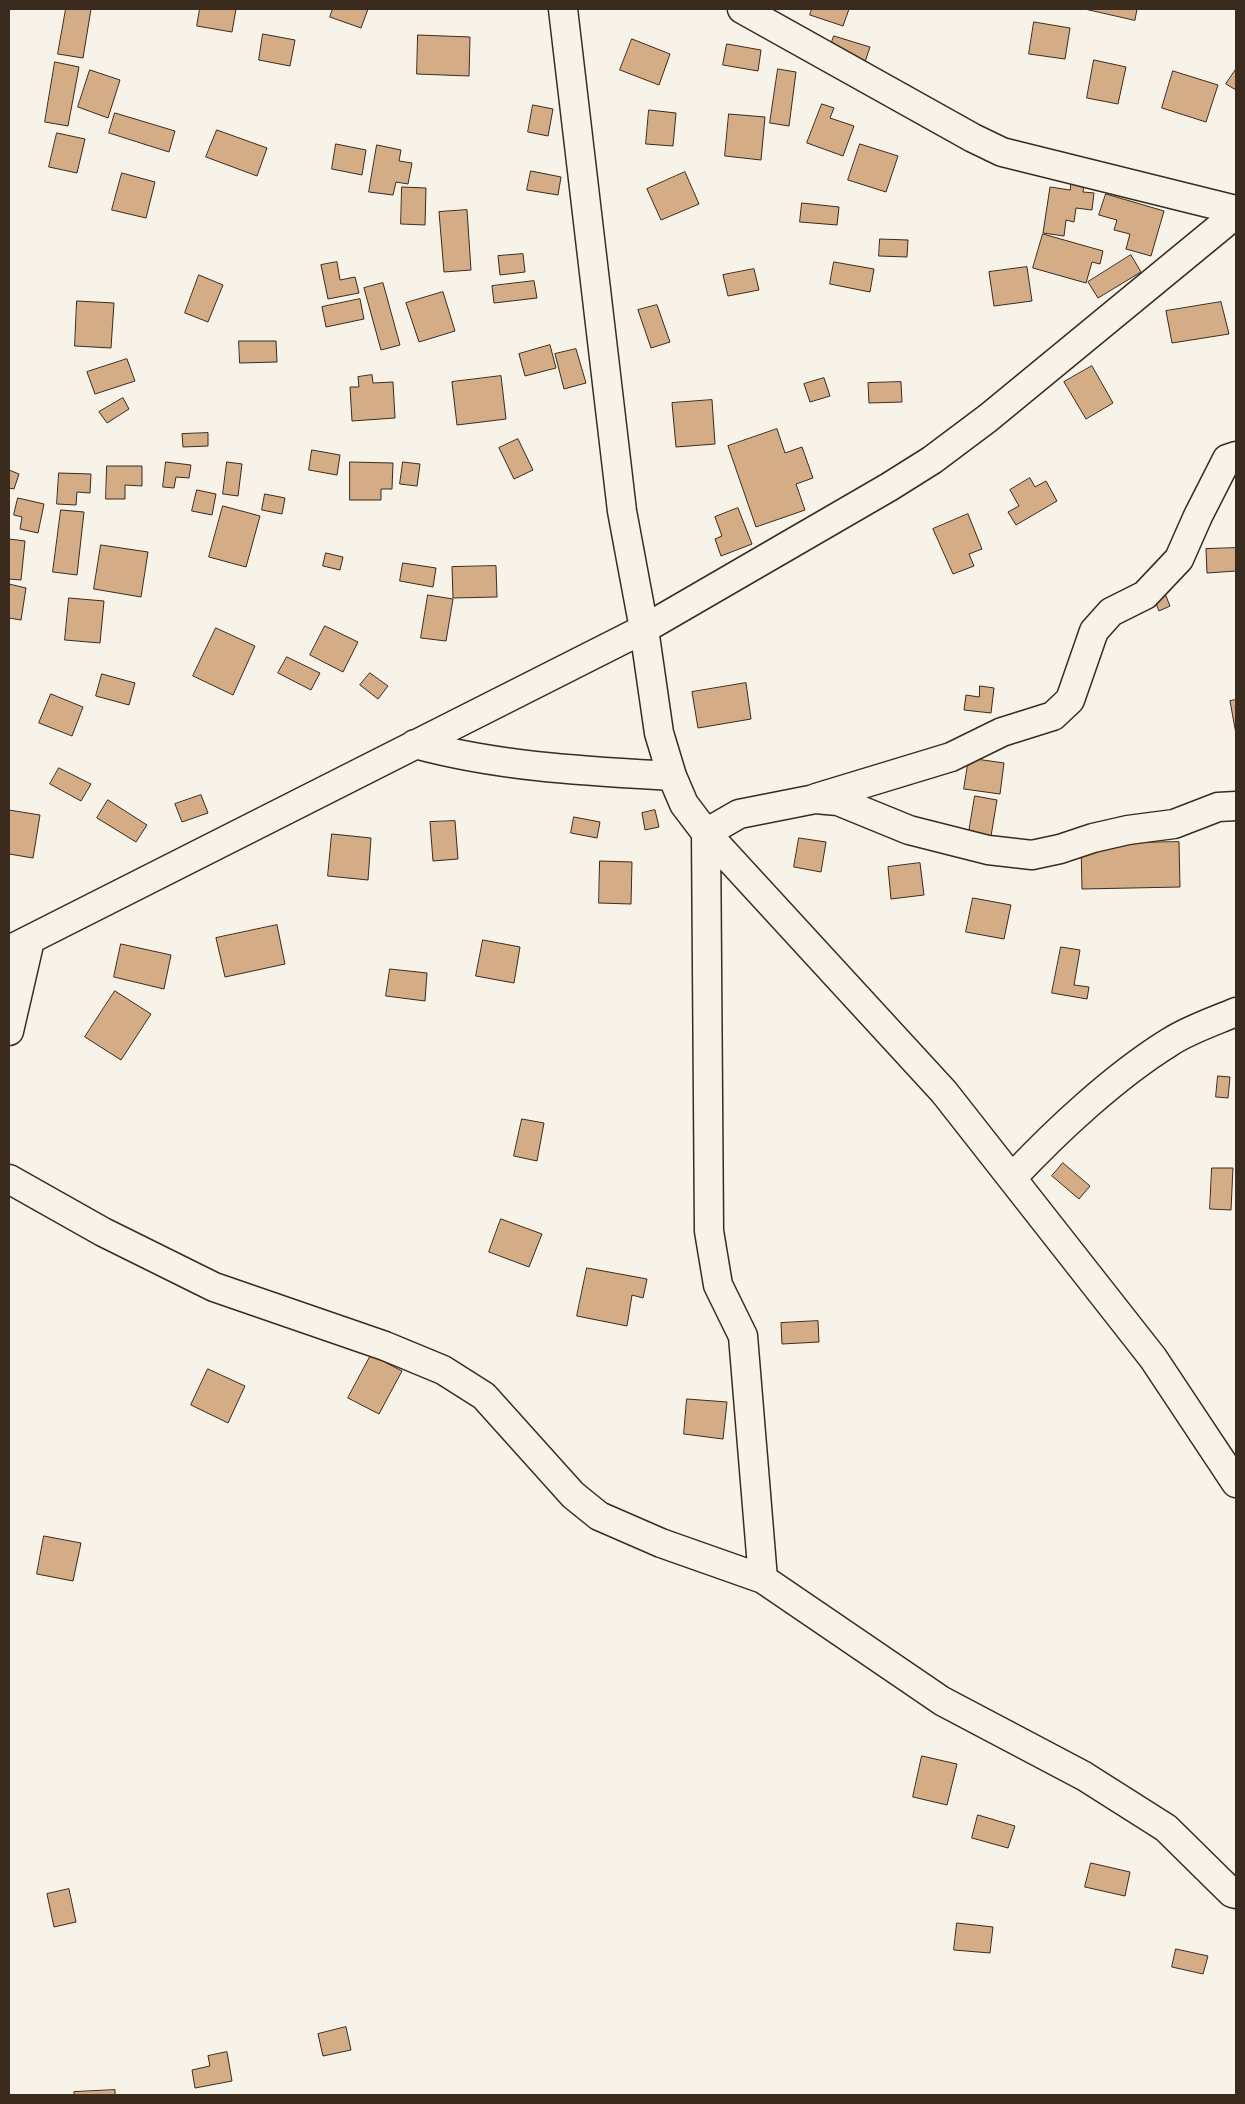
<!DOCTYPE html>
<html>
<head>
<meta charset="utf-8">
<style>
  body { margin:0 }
  #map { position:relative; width:1245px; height:2104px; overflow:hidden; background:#f7f3e8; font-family:Sriracha,sans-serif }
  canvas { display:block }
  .frame { position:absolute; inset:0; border:10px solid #3b2a1e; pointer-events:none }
</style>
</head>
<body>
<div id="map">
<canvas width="1245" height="2104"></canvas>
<div class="frame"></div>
</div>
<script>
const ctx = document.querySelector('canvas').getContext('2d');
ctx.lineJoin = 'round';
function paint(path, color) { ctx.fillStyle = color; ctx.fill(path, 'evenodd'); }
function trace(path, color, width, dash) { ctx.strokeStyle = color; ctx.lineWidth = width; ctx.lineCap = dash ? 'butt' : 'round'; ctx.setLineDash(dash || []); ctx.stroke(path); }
const building = new Path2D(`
  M66,9H91L83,58L58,54Z
  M200,9H236L232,32L197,26Z
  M333,9H368L361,28L330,17Z
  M812,9H849L843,26L810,15Z
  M1085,9H1137L1135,20Z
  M1034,22L1070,28L1065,59L1029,54Z
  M263,34L295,40L290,66L259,60Z
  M418,35L470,37L469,76L417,74Z
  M834,36L870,47L864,65L828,54Z
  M632,39L670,54L659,85L620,70Z
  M727,44L761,50L758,71L723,65Z
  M1094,60L1126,67L1118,104L1087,98Z
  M55,62L79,67L68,126L45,122Z
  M778,69L796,72L789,126L770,123Z
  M1236,69V90L1226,84Z
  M90,70L120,80L108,118L78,107Z
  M1173,71L1218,85L1206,122L1162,108Z
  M822,104L834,108L830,118L854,126L843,156L807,143Z
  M533,105L553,109L548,136L528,132Z
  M649,110L676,113L673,146L646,144Z
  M115,113L175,131L169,152L109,133Z
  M729,114L765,117L761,160L725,156Z
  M217,130L267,148L257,176L206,157Z
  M57,133L85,139L77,173L49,167Z
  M336,144L366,150L362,175L332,169Z
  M860,144L898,156L886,192L848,180Z
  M377,145L401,150L399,161L412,163L408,184L396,182L393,195L369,192Z
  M531,171L561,177L558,195L527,190Z
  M685,172L699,204L661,220L647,189Z
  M122,173L155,182L146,218L112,210Z
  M1071,183L1084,185L1083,192L1094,193L1092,210L1076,208L1074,222L1066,220L1064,236L1043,233L1050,187L1070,190Z
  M402,187L426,188L425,225L401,224Z
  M1106,194L1164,211L1151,256L1126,249L1130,234L1114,230L1117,220L1099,215Z
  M802,203L839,207L837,225L800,222Z
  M467,210L471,270L444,272L439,212Z
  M1043,234L1103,251L1100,264L1092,262L1086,283L1033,268Z
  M880,239L908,240L907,257L879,256Z
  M523,254L525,272L500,275L498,256Z
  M1131,255L1141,272L1098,298L1088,282Z
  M337,262L340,280L355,277L359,293L328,299L321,265Z
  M834,262L874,269L870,292L830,284Z
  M1027,267L1032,301L994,306L989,272Z
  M754,269L759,290L728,296L723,275Z
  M199,275L223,285L208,322L185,313Z
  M534,281L537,298L494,303L492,286Z
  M383,283L400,345L381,350L364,288Z
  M443,292L455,331L419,342L406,303Z
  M360,299L364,319L326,327L322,307Z
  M77,301L114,303L111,348L75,346Z
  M1221,302L1229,334L1172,343L1166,311Z
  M657,305L670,342L651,348L638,310Z
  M239,341H276L277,362L240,363Z
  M550,345L556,368L525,376L519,354Z
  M576,349L586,383L564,389L555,354Z
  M127,359L135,381L95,394L87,372Z
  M1092,366L1113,403L1086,419L1064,382Z
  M372,375L373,383L393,382L395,418L352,421L350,387H359L358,377Z
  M501,376L506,419L457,425L452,382Z
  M824,378L830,396L810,402L804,384Z
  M901,382L902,402L869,403L868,383Z
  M123,398L129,409L107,423L99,412Z
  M712,400L715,444L676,447L672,403Z
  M777,429L785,453L802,447L813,478L796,484L805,510L756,527L728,446Z
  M208,433V446L183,447L182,434Z
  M518,439L533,470L514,479L499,448Z
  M312,450L340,455L337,475L309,470Z
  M166,462L191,465L189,478L176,477L174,488L163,487Z
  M227,462L242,464L238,496L223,494Z
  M350,462L393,463L392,489H381V500H350Z
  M403,462L420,464L417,486L400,484Z
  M107,466H142V486L125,485V499H106Z
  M9,470L19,474L14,489L9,488Z
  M59,473L91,474L90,493L77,492L76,505L57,504Z
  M1030,478L1035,487L1046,481L1057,501L1016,525L1008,512L1019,506L1010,490Z
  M197,490L216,494L212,515L192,511Z
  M265,494L285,498L282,514L262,510Z
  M18,498L44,504L38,533L20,529L22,517L14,515Z
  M223,506L260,516L246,567L209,557Z
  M738,508L752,544L721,556L715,539L722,536L715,517Z
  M61,510L84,512L77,575L53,572Z
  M968,514L982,549L969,554L974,566L953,574L933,529Z
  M9,539L25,541L21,580L9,579Z
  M101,545L148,552L141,597L94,589Z
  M1236,548V571L1207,573L1206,549Z
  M326,553L343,557L340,570L323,566Z
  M403,563L436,568L433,587L400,581Z
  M496,566L497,597L453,598L452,567Z
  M9,584L26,588L21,620L9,618Z
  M1164,591L1170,606L1159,611L1153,596Z
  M428,595L453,599L446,641L421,638Z
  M69,598L104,601L100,643L65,640Z
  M325,626L358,642L343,672L310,655Z
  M216,628L255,646L233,695L193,676Z
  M287,657L320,673L311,690L278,673Z
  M370,673L388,686L378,699L360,685Z
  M102,674L135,683L129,705L96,696Z
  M746,683L751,719L698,728L692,692Z
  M980,686L994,688L991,713L964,710L966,695L979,697Z
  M51,694L83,707L72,736L39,723Z
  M1236,700V734L1230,701Z
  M969,758L1004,763L1000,794L964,789Z
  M59,768L91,784L81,801L50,784Z
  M201,795L208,813L182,822L175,804Z
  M975,796L997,800L990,842L968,838Z
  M108,800L147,825L136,842L97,818Z
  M9,810L40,815L33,858L9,854Z
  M655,810L659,827L645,830L642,813Z
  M574,817L600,822L597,838L571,833Z
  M455,821L458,859L433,861L430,822Z
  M332,834L371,838L368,880L328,876Z
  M799,838L826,842L821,872L794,867Z
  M1179,842L1180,887L1082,889L1081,844Z
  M600,861L632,862L631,904L599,903Z
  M920,863L924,895L891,899L888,867Z
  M973,898L1011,905L1004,939L966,932Z
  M277,925L285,964L225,977L216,938Z
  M483,940L520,947L514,983L476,976Z
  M121,944L171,955L164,989L114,977Z
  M1061,947L1080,950L1074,985L1089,987L1087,999L1052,993Z
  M390,969L427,973L425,1001L386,996Z
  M115,991L151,1014L121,1060L85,1037Z
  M1218,1076L1230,1077L1228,1098L1216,1097Z
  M522,1119L544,1123L537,1161L514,1156Z
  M1063,1163L1090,1186L1079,1199L1052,1176Z
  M1212,1168H1233L1231,1210L1210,1209Z
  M501,1219L542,1234L529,1267L489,1252Z
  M587,1268L647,1279L643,1298L632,1295L627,1326L577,1316Z
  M818,1321L819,1342L782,1344L781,1323Z
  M371,1355L402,1371L379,1414L348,1398Z
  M208,1369L245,1386L228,1423L191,1405Z
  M687,1399L727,1402L723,1439L684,1434Z
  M44,1536L81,1543L73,1581L37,1574Z
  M922,1756L957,1764L947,1805L913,1797Z
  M978,1815L1015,1826L1008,1848L972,1838Z
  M1091,1863L1130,1872L1125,1896L1085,1887Z
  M69,1889L76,1922L54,1927L47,1894Z
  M957,1923L993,1927L990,1953L954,1950Z
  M1176,1949L1208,1956L1203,1974L1172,1967Z
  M346,2027L351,2050L323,2056L318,2034Z
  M227,2052L232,2081L195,2088L192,2070L210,2066L208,2056Z
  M115,2090V2095H74V2092Z`);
paint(building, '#d4ac86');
trace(building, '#3b2a1e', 1);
const minor = new Path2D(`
  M563,9L622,511L644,629L659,733L672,776L684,804L706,833L944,1092L1153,1358L1236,1483
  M742,9L973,138L1002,152L1236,210
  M415,744C500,767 585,771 672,776
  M816,798L951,757L1002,732L1053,716L1070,700L1094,631L1111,612L1145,595L1179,559L1198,516L1227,459L1236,456
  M9,950L644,629L889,487L932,460L988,418L1236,214
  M9,1031L30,940
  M1012,1178C1056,1131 1115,1076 1170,1042C1190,1029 1215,1021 1236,1012
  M9,1179L103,1232L214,1287L385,1346L443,1370L484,1396L573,1495L599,1516L661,1543L763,1579L942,1701L1084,1776L1166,1828L1232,1893L1236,1894
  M763,1579L743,1336L718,1285L709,1231L706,833L739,814L815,799L838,801L909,830L988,850L1032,855L1060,849L1093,838L1128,830L1174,824L1218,807L1236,806`);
trace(minor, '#3b2a1e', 31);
trace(minor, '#f7f3e8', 28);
</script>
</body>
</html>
